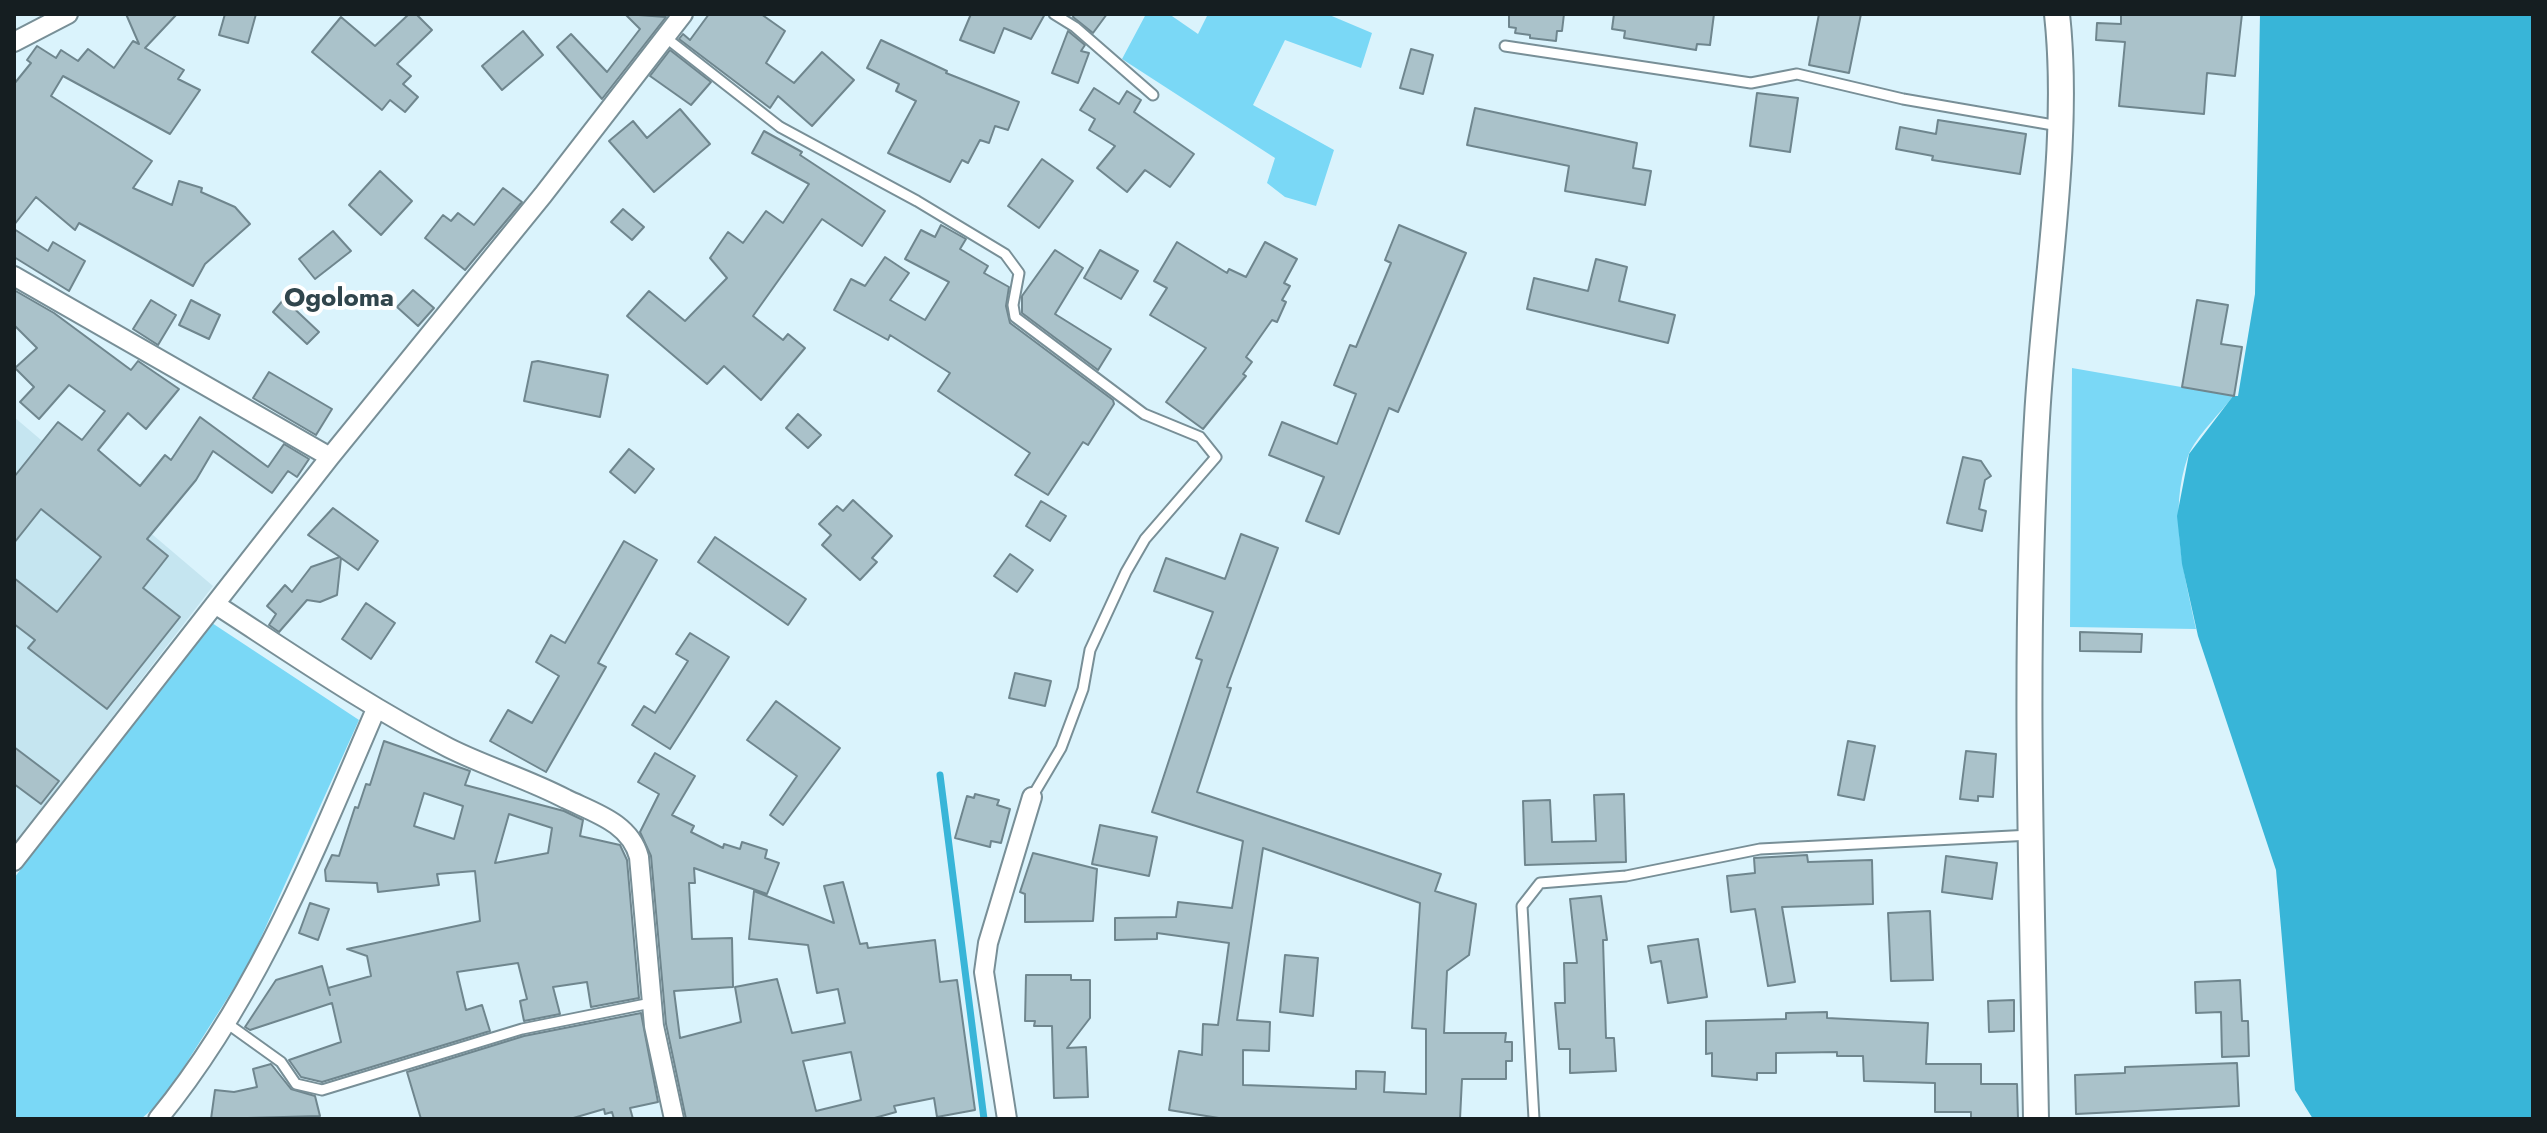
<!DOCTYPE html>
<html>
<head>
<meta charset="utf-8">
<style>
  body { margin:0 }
  #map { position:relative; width:2547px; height:1133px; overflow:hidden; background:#daf3fc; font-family:Jost,sans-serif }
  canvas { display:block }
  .frame { position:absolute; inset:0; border:16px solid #151e21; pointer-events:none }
</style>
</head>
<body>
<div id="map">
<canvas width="2547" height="1133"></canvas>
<div class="frame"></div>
</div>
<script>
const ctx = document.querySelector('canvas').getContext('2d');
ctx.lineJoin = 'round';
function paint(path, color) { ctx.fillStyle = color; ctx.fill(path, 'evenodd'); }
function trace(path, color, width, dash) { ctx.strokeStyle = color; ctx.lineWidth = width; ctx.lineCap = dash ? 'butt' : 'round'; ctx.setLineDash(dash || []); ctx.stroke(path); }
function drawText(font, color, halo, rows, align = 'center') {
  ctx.font = font + ' Jost,sans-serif'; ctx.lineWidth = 8; ctx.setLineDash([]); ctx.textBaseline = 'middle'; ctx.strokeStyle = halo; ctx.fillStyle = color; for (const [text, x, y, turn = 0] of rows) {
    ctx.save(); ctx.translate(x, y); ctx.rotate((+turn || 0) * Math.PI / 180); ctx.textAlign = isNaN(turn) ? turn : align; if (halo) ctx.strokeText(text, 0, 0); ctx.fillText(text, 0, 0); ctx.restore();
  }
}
paint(new Path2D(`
  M14,417L213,586L14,845Z`), '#c5e5f0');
paint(new Path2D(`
  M1146,14H1169L1198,34L1208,14H1327L1372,33L1361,68L1285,40L1253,105L1334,150L1316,206L1285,197L1267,183L1275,158L1122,59Z
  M2072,368L2233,396C2220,414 2196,436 2188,456C2168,513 2184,573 2196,629L2070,627Z
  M212,623L359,720L249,964L163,1100L141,1119H14V878Z`), '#7ad8f6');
paint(new Path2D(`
  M2260,14H2533V1119H2313L2295,1090L2276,870L2198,636L2182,564L2177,516L2189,454L2233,396H2238L2255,294Z`), '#38b5d8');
trace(new Path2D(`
  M940,775L984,1119`), '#38b5d8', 7);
const building = new Path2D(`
  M126,14H177L145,48L184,70L178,79L200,90L170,134L63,76L51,96L152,161L133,188L172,205L179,181L202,188L201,192L235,207L250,224L205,264L193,286L79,223L75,230L36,197L14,225V84L31,63L27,60L37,46L56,58L61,50L78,61L88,49L114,68L133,41L139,44Z
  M225,14H256L248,43L219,35Z
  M409,14H416L432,30L397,64L411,76L403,84L418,97L405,112L390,100L382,110L312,52L341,17L375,46Z
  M625,14L666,17L602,99L557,47L571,34L607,72L640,29Z
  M709,14H761L785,31L766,63L794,83L822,52L854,80L812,126L778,96L770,108L679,39L683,34L690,40Z
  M971,14H1045L1031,39L1004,28L994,53L960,40Z
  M1074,14H1107L1093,33L1073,17Z
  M1509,14H1564L1562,31H1557L1556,41L1530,38V35L1515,33L1516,28L1509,27Z
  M1614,14H1714L1710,45L1697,44L1696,50L1624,38L1625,31L1612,29Z
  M1819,14H1861L1849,73L1809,65Z
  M2121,14H2242L2235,76L2207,73L2204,114L2119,106L2125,42L2096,40L2097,23L2121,24Z
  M523,31L543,55L502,90L482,66Z
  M1068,31L1085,45L1081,51L1089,53L1078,83L1052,73Z
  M881,40L947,71L946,73L1019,102L1008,130L995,126L989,143L980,140L968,163L962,160L950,182L888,153L916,101L896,91L899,84L867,68Z
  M1411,49L1433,55L1423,94L1400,88Z
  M670,50L711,82L691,105L650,76Z
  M1094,88L1119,104L1127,91L1141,100L1134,112L1194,154L1170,187L1145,170L1127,192L1097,168L1115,146L1089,130L1095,119L1080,110Z
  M1757,93L1798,98L1790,152L1750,146Z
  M1475,108L1637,143L1633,168L1651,171L1645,205L1565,191L1569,166L1467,145Z
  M680,109L710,144L654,192L609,141L633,121L647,138Z
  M1938,120L2026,134L2020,174L1932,160L1933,156L1896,149L1900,127L1936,134Z
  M764,131L802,152L800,155L885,211L862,246L822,219L753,316L783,340L788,334L805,348L761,400L724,366L707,384L627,316L649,291L685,321L727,278L710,258L728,232L743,243L766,211L783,223L809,184L752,153Z
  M1042,159L1073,181L1039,228L1008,206Z
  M380,171L412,201L381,235L349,205Z
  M503,188L522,202L465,270L425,238L443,215L451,221L458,213L474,225Z
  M623,209L644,227L632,240L611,222Z
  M941,225L966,239L960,249L988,266L984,273L1009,287L1006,306L1010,323L1113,400L1114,404L1088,445L1083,442L1048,495L1015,475L1030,453L938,391L950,373L890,335L888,340L834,310L851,279L865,286L885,257L909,273L890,300L925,320L949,282L905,259L921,230L935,237Z
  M1399,225L1466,253L1398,412L1389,408L1339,534L1306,521L1324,477L1269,455L1282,422L1337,444L1356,394L1334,385L1350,345L1356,347L1391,263L1385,260Z
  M14,229L48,251L53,242L85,261L69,291L14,257Z
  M333,231L351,251L315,279L299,259Z
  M1177,242L1227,273L1229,269L1246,277L1265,242L1297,259L1284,283L1290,286L1282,300L1286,302L1277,322L1272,320L1246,357L1252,362L1243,374L1246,376L1203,429L1166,402L1206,348L1150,315L1167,288L1154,281Z
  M1055,250L1083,268L1055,314L1111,349L1098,370L1022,313V296Z
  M1100,250L1138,271L1121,299L1084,278Z
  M1596,259L1627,267L1619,301L1675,315L1668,343L1527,309L1534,278L1588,291Z
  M14,290L54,313L131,370L138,361L179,389L146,429L128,413L98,450L140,486L165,455L171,460L200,417L268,467L284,444L309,459L297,477L288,471L272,493L213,451L196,480L147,539L168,556L143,588L180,617L107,709L28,648L35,640L14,624V578L57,612L101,557L41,509L14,543V477L58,422L82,440L105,411L69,385L39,419L20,402L34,387L15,368L37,348L14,325Z
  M413,290L434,308L418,326L397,307Z
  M284,299L319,332L307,344L273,312Z
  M151,300L176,315L158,345L133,329Z
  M191,300L220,315L209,339L179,325Z
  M2197,300L2228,305L2221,344L2242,347L2234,396L2182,387Z
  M538,361L608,375L600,417L524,401L532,362Z
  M269,372L332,409L316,435L253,398Z
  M798,414L821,435L808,448L786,428Z
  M629,449L654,469L635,493L610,472Z
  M1963,457L1981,461L1991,476L1985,480L1979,509L1986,511L1982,531L1947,523Z
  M853,500L892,536L872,558L877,562L860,580L822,545L831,535L819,524L837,506L843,511Z
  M1041,501L1066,516L1050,541L1026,526Z
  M333,508L378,541L358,570L341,558L337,595L320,602L307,600L279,632L269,625L276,614L267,606L285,585L292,592L311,567L340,557L308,535Z
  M1241,534L1278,548L1227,687L1231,688L1197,792L1441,874L1435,891L1476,904L1469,955L1447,971L1444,1033H1506L1505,1042H1512V1061H1506V1079H1462L1460,1119H1225L1169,1110L1179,1051L1202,1055L1203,1024L1218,1025L1229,943L1157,933V939L1115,940V918L1176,917L1178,902L1232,908L1243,841L1152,812L1202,660L1196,658L1213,612L1154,591L1166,558L1225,579ZM1263,848L1420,903L1412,1028L1426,1029V1094L1384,1092L1385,1072L1356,1071V1089L1243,1085V1050L1269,1051L1270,1022L1237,1020Z
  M715,537L806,599L788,625L698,562Z
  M624,541L657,560L598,663L606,667L546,772L490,741L508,710L532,723L559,676L536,662L551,635L565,643Z
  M1010,554L1033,570L1017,592L994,576Z
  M366,603L395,623L371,659L342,639Z
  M2080,632L2142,634L2141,652L2080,651Z
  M690,633L729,657L670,749L632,725L644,706L655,713L688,661L676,654Z
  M1015,673L1051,681L1045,706L1009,698Z
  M776,701L840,748L783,825L770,815L797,776L747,740Z
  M384,741L470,771L465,785L564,811L583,820L580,836L620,845L627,860L639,998L591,1007L587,982L553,987L560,1014L524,1021L520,1001L527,999L518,963L457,972L466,1010L482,1005L490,1031L322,1082L301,1077L289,1060L341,1042L332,1003L250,1030L245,1027L276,980L322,966L330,995L328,988L371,976L367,956L347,949L480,921L475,871L437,874L439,885L378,892L377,883L326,881L325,870L332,855L339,856L355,807L358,808L366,784L370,785ZM424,793L463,806L454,839L414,826ZM509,814L552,828L548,853L495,863Z
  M1848,741L1875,746L1864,800L1838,795Z
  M14,747L59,781L41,804L14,784Z
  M1966,751L1996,754L1993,797L1978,796V801L1960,799Z
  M655,753L695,776L672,815L694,826L691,832L723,848L724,844L740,849L742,842L767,850L765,858L779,863L767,894L694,868L695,883H689L692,939L732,938L733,987L674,991L680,1038L741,1022L735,987L777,979L792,1033L845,1023L838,989L817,993L808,945L749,939L754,891L834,923L824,886L843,882L860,944L867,943L868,948L935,940L940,982L957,980L975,1110L937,1117L934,1098L894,1106L896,1112L871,1119H686L666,1024L651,856L640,832L659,794L638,782ZM851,1052L861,1100L816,1111L803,1061Z
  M975,794L999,800L997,805L1010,809L1001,843L991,841L990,847L955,838L967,796L974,798Z
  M1624,794L1626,862L1525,865L1523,801L1550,800L1552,842L1596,841L1594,795Z
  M1100,825L1157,837L1149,876L1092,864Z
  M1033,853L1097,869L1093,921L1025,922V894L1020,892Z
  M1807,855L1808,862L1872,860L1873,904L1782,907L1795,982L1768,986L1755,909L1731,912L1727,876L1755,873L1754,858Z
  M1946,856L1997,863L1992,899L1942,892Z
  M1601,896L1607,940H1603L1606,1038H1614L1616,1071L1570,1073V1049H1559L1555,1003H1565L1564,963H1577L1570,899Z
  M310,903L329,909L318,940L299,933Z
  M1930,911L1933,980L1891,981L1888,913Z
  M1698,939L1707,997L1668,1003L1661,961L1651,963L1648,946Z
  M1285,955L1318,958L1313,1016L1280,1012Z
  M1026,975H1071V980H1090V1018L1067,1048L1086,1047L1088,1097L1054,1098L1052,1026H1034L1035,1021H1025Z
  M2240,980L2242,1021H2248L2249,1056L2222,1057L2221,1012L2196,1013L2195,982Z
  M2014,1000V1031L1989,1032L1988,1001Z
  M1827,1012V1018L1928,1023L1926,1064H1981V1084H2017L2018,1119H1971V1112H1935V1083L1864,1081L1863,1056H1837V1052L1776,1053V1073H1757V1080L1712,1076V1053L1706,1054V1021L1786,1019V1013Z
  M641,1013L658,1102L630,1108L633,1119H614L612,1112L605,1114L604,1109L570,1119H421L407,1072L524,1036Z
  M2237,1063L2239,1106L2076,1114L2075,1075L2125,1073V1067Z
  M271,1064L291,1089L315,1096L320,1116L211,1119L215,1090L234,1092L257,1087L253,1069Z`);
paint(building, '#aac2ca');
trace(building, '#6f868e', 2);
const service = new Path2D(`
  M1054,14L1075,27L1153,95
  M665,37L780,127L917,201L1005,254L1019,273L1013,305L1015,317L1144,414L1200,437L1216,457L1145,539L1126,572L1090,650L1083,689L1061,748L1032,797
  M1505,46L1751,83L1797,74L1903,99L2059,126
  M228,1024L281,1062L296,1084L322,1090L522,1029L651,1003
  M1534,1119L1522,906L1540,883L1626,876L1760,849L2031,835`);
const minor = new Path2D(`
  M14,42L68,14
  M14,276L330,457
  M215,604C292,654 367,706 449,748C487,767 528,779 566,799C595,813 630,823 639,857L654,1026L674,1119
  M14,861L330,457L543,195L683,14
  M158,1119C257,998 315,851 376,709
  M1007,1119L984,972L988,943L1032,797`);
const tertiary = new Path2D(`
  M2036,1119C2032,886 2023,651 2037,418C2044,289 2071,141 2057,14`);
trace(service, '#788f97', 13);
trace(minor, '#788f97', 22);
trace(tertiary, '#788f97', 28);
trace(service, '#fff', 9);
trace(minor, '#fff', 18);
trace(tertiary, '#fff', 24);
drawText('bold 26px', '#30454c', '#fff', [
  ["Ogoloma",339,300]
]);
</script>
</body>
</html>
